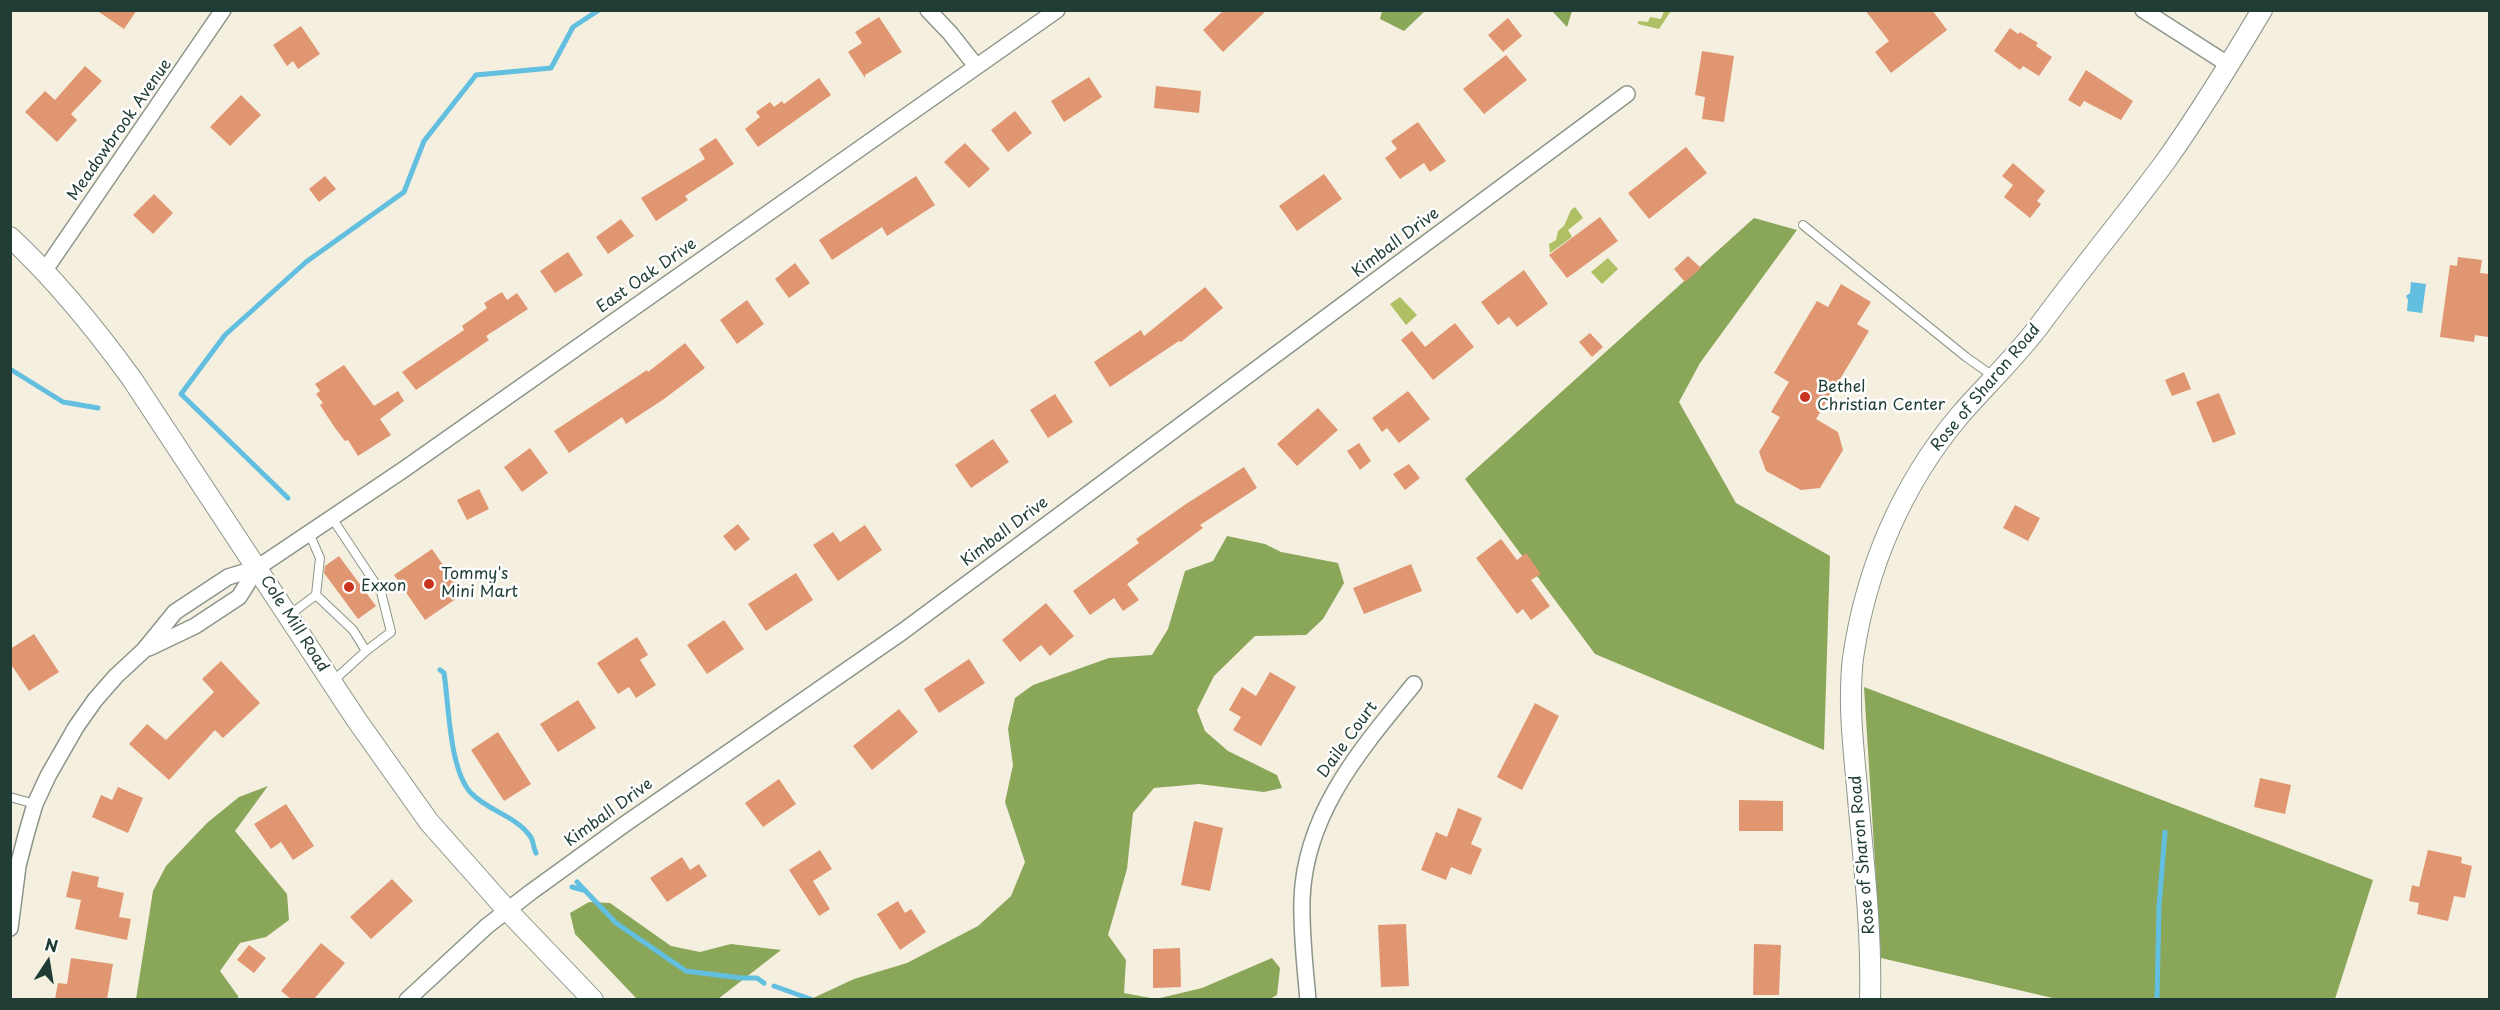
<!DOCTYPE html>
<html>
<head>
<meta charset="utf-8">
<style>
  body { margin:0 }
  #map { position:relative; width:2500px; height:1010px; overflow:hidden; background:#f5efdf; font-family:"Playpen Sans",sans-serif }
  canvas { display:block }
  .frame { position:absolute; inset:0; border:12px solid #1f3d34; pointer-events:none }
  .north { position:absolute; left:18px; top:932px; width:60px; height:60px; -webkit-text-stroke:4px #fff; paint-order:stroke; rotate:12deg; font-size:16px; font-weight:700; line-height:24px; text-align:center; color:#1f3d34 }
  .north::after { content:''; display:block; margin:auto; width:21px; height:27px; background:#1f3d34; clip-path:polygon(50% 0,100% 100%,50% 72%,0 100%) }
</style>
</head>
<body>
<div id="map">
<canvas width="2500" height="1010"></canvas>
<div class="frame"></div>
<div class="north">N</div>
</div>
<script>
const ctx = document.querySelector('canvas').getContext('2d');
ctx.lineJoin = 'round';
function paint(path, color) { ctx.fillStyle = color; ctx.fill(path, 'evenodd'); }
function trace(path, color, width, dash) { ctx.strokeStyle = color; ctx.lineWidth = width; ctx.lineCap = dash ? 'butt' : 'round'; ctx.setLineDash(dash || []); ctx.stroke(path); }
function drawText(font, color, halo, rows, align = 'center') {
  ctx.font = font + ' "Playpen Sans",sans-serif'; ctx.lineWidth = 5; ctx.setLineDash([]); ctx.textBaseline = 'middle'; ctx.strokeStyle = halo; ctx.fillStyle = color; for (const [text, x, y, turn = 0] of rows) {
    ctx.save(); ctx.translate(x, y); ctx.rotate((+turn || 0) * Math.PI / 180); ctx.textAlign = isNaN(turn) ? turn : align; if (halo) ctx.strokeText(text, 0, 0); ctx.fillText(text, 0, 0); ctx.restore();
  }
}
paint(new Path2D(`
  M1664,11H1671L1659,29L1638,24V21L1648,22L1650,17L1661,19Z
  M1575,207L1583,218L1568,230L1572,237L1550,253L1549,244L1556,240L1558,231L1564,226L1571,210Z
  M1608,258L1618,269L1602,284L1591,272Z
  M1400,297L1417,315L1406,325L1390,304Z`), '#aec063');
paint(new Path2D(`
  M1382,11V10L1425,11L1404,31L1380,19Z
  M1552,11H1572L1567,27Z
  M1754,218L1797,230L1700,363L1679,402L1736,503L1830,556L1824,750L1595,654L1465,479Z
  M1227,536L1265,544L1281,552L1338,563L1344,583L1323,619L1306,635L1255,636L1214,676L1197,710L1205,731L1228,751L1277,775L1282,788L1264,792L1199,784L1154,788L1133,813L1127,869L1108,935L1126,960L1124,993L1156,999L1202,988L1272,958L1280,968L1277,995L1268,1000L811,999L854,979L907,963L978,926L1011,896L1025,862L1005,802L1013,765L1008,729L1015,698L1033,685L1109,658L1152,655L1168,629L1185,571L1213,561Z
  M1864,687L2373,880L2335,999H2057L1881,958Z
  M268,786L235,831L287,894L289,920L266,937L240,943L220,971L238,996V999H136L153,891L166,866L207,823L239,797Z
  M589,902L610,903L671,946L700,952L731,944L781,950L718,999H637L575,934L570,913Z`), '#8aa659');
paint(new Path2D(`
  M2411,282L2426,284L2422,313L2407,311L2408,300L2406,296L2410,293Z`), '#62bfe0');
trace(new Path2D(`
  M10,369L63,402L98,408
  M288,498L181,394L225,335L306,262L404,192L424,141L476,75L551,68L573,27L599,10
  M440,670L444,673C449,705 449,769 471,793C488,811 516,816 530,836C534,841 533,848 536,853
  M577,882L616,923L686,971L741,978H757L764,983
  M572,887L583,890
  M774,986L813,1000
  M2157,1000L2159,907L2165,832`), '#62bfe0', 5);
paint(new Path2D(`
  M96,10H137L124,29Z
  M1224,10H1267L1223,52L1203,30Z
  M1865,10H1932L1947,30L1891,73L1875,52L1889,41Z
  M879,17L902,52L865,75V78L848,52L862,43L855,32Z
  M1508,18L1522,36L1503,52L1488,35Z
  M301,26L320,54L298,69L293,61L287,66L273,45Z
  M2010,28L2018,34L2020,32L2038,43L2036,46L2052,57L2039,76L2023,66L2020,70L1994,51Z
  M1702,51L1734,56L1724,122L1702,119L1705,97L1695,95Z
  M1506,55L1527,80L1484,114L1463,89Z
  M85,66L102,81L71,114L77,120L57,142L25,112L45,91L55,100Z
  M2086,70L2133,101L2121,120L2084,101L2080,107L2068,100Z
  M1089,77L1102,97L1064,122L1051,101Z
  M819,78L831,95L758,147L745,129L760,117L756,112L770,102L774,107L782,101L784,104Z
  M1156,86L1201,91L1199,113L1154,108Z
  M241,95L261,115L230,146L210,127Z
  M1015,111L1032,133L1008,152L991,130Z
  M1418,122L1446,161L1430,172L1424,163L1400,179L1385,158L1397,149L1391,141Z
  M716,138L734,164L685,196L688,200L656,221L641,198L705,159L699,149Z
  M965,143L990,169L969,188L944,162Z
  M1686,147L1707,173L1649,219L1628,193Z
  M2013,163L2045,191L2037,201L2041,204L2030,218L2004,197L2013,185L2002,176Z
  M1324,174L1342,199L1297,231L1279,206Z
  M325,176L336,189L319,202L309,189Z
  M916,176L935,205L887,236L882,227L832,260L819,240Z
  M154,194L173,213L153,234L133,215Z
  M1600,217L1618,241L1567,278L1549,255Z
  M621,219L634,236L608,254L596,237Z
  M568,252L583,275L555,293L540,271Z
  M1688,256L1701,268L1685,282L1674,269Z
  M2458,257L2482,260L2480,273L2490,274L2488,337L2475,335L2474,342L2440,337L2450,265L2457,266Z
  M795,263L810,283L789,298L775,279Z
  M1524,270L1548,304L1517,327L1509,317L1498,325L1481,302Z
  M1841,284L1871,302L1857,324L1869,331L1816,419L1838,432L1843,450L1820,488L1801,490L1766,471L1759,452L1780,417L1771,412L1789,382L1774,373L1817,301L1828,307Z
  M1205,287L1223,308L1181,342L1179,341L1110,387L1094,362L1141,330L1144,336Z
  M502,292L507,300L517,293L528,309L486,336L489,340L416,390L402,372L464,330L462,326L487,308L484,303Z
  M747,300L764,324L737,344L720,320Z
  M1455,323L1474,347L1433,380L1401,340L1412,331L1425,347Z
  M1590,333L1603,347L1592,357L1579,342Z
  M685,343L705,368L664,399L626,424L622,417L569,453L554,431L647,370L648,372Z
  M344,365L374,406L398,391L404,401L380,419L391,435L358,456L348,440L345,441L335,428L320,405L323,403L316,394L320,391L315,384Z
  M2184,372L2191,389L2172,396L2165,380Z
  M1408,391L1430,419L1399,443L1387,428L1382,432L1372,418Z
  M2219,393L2236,434L2213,443L2196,402Z
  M1055,394L1073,422L1048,438L1030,410Z
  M1318,408L1338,430L1297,466L1277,444Z
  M993,439L1009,462L971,488L955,465Z
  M1359,443L1371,461L1360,470L1347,451Z
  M530,448L548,473L522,492L504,467Z
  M1409,464L1420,478L1405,490L1393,474Z
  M1244,467L1257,488L1200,525L1203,528L1127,584L1139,600L1123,611L1114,598L1090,615L1073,591L1139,543L1136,539L1186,504Z
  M479,489L489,509L467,520L457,500Z
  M2015,505L2040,518L2028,541L2003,528Z
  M738,524L750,539L735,551L723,536Z
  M865,525L882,550L838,581L813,545L833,532L840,542Z
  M1501,539L1517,560L1526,553L1541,574L1531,580L1550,606L1531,620L1523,609L1517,614L1476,558Z
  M432,549L463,594L425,620L394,575Z
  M339,556L376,606L358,619L324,573L325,566Z
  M1411,564L1422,591L1364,614L1353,588Z
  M796,573L813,600L766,631L748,604Z
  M1046,603L1074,636L1050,656L1041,645L1020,662L1002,640Z
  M724,620L744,649L707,674L687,645Z
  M34,634L59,672L29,691L10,663V649Z
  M637,637L648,655L640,660L656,685L636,698L629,687L618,694L597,663Z
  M969,659L985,683L939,713L924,689Z
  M221,661L260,703L223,738L215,730L169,780L129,744L147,724L166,740L214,692L202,679Z
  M1270,672L1296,687L1261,746L1233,730L1241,717L1229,710L1242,687L1256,696Z
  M578,700L596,728L558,752L540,724Z
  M1535,703L1559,716L1522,790L1497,777Z
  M899,709L918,732L872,770L853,746Z
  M498,732L531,784L504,801L471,750Z
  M2260,778L2291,785L2285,814L2254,807Z
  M779,779L796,804L763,827L745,803Z
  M118,787L143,798L128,833L92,817L101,795L112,800Z
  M1739,800L1783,801V831H1739Z
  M286,804L314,846L293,860L281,842L271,849L254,824Z
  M1458,808L1482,818L1471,844L1482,849L1471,875L1451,867L1446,880L1421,870L1436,832L1447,837Z
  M1194,821L1223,828L1210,891L1181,885Z
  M820,850L832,869L813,881L830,909L819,916L789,870Z
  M2428,850L2462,857L2461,863L2472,866L2465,898L2454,896L2448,921L2417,914L2419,903L2409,901L2412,885L2419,887Z
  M682,857L690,870L699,864L707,876L667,902L650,878Z
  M72,871L99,877L97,887L124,893L119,917L131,919L127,940L75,929L81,900L66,897Z
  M392,879L413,901L371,939L350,917Z
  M898,901L905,913L911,909L926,932L900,950L877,914Z
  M1406,924L1409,986L1381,987L1378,925Z
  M321,943L345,963L314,999H291L281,991Z
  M1754,944L1781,945L1779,995H1753Z
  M249,945L266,958L254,973L237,960Z
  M1180,948L1181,987L1153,988V949Z
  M71,958L113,964L107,999H55L58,983L67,984Z`), '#e19672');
const service = new Path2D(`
  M1803,225L1966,357L1993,376
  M309,533L320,558L316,595L353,630L366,651L391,632L381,592L332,518
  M288,616L316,595
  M332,682L366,651
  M10,797L35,804`);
const minor = new Path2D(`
  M928,10L950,33L976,66
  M2143,10L2229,65
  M45,270L223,10
  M149,648L195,626L239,597L257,568
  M10,928L18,866L26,835L35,804L48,776L76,727L95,700L116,676L144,650L175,612L228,577L257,568L403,470L1057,10
  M407,1000L487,926L531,892L625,824L902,632L1627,94
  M1308,1000C1305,966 1301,933 1302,899C1305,812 1362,748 1414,684`);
const tertiary = new Path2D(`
  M10,237C56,280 95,328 132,379L356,719L429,822L507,910L593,1000
  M1870,1000C1872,928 1863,858 1857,787C1853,744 1848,701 1853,658C1866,568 1902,484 1960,415C1987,384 2018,355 2042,322C2082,268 2125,216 2165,162C2200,113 2231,62 2262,10`);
trace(service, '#8a968a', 10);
trace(minor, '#8a968a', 18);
trace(tertiary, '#8a968a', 22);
trace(service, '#fff', 8);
trace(minor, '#fff', 15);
trace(tertiary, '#fff', 20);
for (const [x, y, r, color] of [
  [1805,397,6,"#c8321e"],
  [429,584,6,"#c8321e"],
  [349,587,6,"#c8321e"]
]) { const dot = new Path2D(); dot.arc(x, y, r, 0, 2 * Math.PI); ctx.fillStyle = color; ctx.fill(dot); trace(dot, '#fff', 2); }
drawText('16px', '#1f3d34', '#fff', [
  ["Meadowbrook Avenue",120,130,-55],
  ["Kimball Drive",1396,243,-37],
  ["East Oak Drive",647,276,-35],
  ["Rose of Sharon Road",1986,388,-50],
  ["Kimball Drive",1005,532,-37],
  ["Cole Mill Road",294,624,57],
  ["Daile Court",1348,740,-54],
  ["Kimball Drive",609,813,-36],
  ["Rose of Sharon Road",1863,855,-95]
]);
drawText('16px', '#1f3d34', '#fff', [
  ["Bethel",1817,388],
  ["Christian Center",1817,406],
  ["Tommy's",441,575],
  ["Mini Mart",441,593],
  ["Exxon",361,587]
], 'left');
</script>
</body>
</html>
